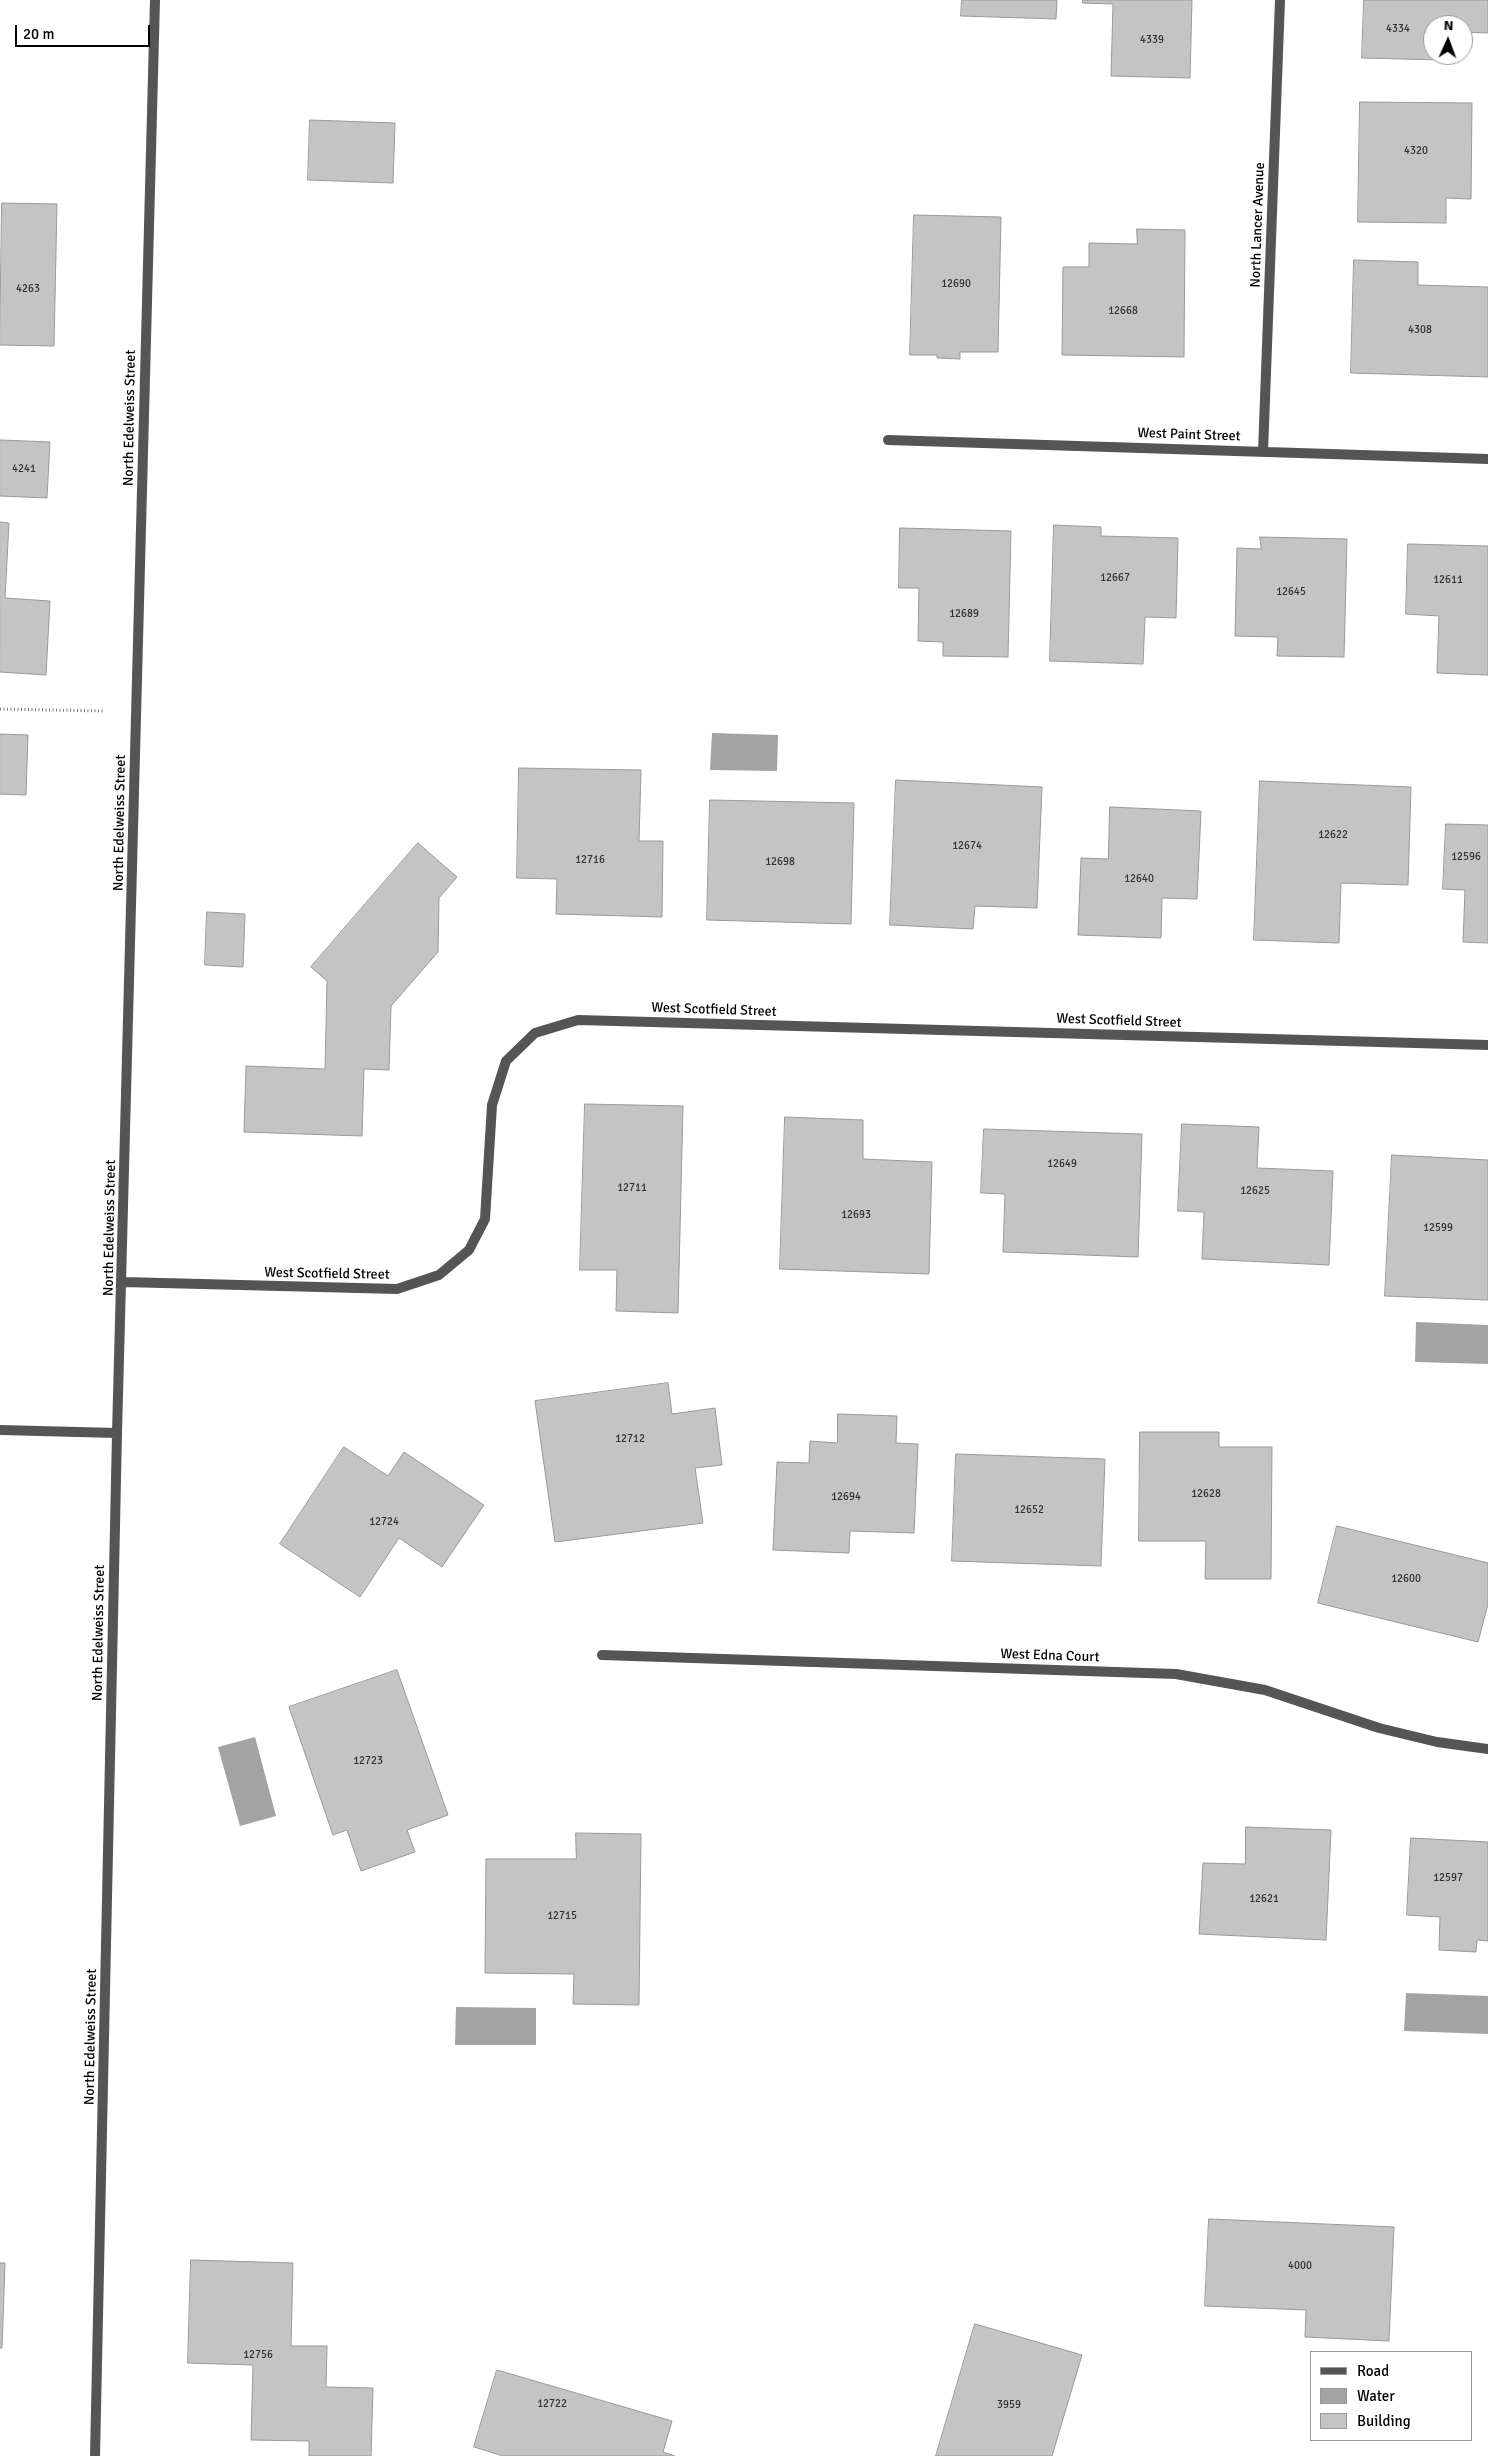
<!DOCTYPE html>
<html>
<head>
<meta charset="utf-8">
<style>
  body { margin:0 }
  #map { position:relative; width:1488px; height:2456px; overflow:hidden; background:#fff; font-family:Signika,sans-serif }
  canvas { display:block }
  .legend { position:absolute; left:1310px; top:2351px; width:162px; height:90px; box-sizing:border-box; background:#fff; border:1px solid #999; margin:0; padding:6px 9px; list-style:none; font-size:15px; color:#000 }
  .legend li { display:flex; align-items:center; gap:10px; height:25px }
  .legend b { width:25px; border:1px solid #999 }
  .north { position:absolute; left:1423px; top:15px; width:50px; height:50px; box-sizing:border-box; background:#fff; border:1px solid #999; border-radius:50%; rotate:2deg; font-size:14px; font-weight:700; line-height:20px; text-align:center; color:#000 }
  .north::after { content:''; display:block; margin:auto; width:18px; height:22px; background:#000; clip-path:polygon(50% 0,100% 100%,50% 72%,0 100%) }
  .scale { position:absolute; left:15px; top:25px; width:135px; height:22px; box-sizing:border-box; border:2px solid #000; border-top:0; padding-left:6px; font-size:15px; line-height:18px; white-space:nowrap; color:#000; -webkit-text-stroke:4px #fff; paint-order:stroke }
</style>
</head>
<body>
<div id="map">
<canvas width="1488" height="2456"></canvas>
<ul class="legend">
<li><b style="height:6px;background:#555"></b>Road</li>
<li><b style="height:14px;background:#a3a3a3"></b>Water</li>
<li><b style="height:14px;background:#c4c4c4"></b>Building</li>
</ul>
<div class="north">N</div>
<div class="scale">20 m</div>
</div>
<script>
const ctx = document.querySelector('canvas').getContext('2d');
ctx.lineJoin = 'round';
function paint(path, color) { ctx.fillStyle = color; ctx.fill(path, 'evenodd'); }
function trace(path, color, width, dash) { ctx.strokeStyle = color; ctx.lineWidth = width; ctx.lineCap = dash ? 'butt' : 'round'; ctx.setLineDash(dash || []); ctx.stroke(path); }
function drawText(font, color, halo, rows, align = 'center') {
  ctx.font = font + ' Signika,sans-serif'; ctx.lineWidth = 5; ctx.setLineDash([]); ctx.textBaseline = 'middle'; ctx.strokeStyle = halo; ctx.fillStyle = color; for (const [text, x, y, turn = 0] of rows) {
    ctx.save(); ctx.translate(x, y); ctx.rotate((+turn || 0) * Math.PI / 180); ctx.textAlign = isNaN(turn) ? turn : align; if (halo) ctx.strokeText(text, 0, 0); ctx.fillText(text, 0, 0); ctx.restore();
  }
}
paint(new Path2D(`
  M712,733L778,735L777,771L710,770Z
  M1416,1322L1488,1325V1364L1415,1362Z
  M255,1737L276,1816L240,1826L218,1747Z
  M1406,1993L1488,1996V2034L1404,2031Z
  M456,2007L536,2008V2045H455Z`), '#a3a3a3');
const building = new Path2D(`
  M962,0H1057L1056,19L961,16Z
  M1083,0H1192L1190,78L1111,76L1113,4L1083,3Z
  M1364,0H1488V33L1463,32V25H1433V55H1442V60L1362,58Z
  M1360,102L1472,103L1471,199L1446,198V223L1358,222Z
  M310,120L395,123L393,183L308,180Z
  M2,203L57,204L54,346L0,345Z
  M914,215L1001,217L998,352H960V359L937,358V355H910Z
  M1137,229L1185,230L1184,357L1062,355L1063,267H1089V243L1137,244Z
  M1354,260L1418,262V285L1488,287V377L1351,373Z
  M0,440L50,442L47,498L0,496Z
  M0,522L9,523L5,598L50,601L46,675L0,672Z
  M1054,525L1101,527V536L1178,538L1176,618L1145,617L1143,664L1050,661Z
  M900,528L1011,531L1008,657L943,656V642L918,641L919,588H899Z
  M1260,537L1347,539L1344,657L1277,656L1278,637L1235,636L1237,548L1261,549Z
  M1408,544L1488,546V675L1437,673L1439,616L1406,614Z
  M0,734L28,735L26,795L0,794Z
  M519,768L641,770L639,841H663L662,917L556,914L557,879L517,878Z
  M896,780L1042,787L1037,908L975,906L973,929L890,925Z
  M1260,781L1411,787L1408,885L1341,883L1339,943L1254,940Z
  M710,800L854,803L851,924L707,920Z
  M1110,807L1201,811L1197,899L1162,898L1161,938L1078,935L1081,858L1108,859Z
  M1446,824L1488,825V943L1463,942L1465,890L1443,889Z
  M418,843L457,877L439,898L438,952L391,1006L389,1070L364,1069L362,1136L244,1132L246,1066L325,1069L327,981L311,967Z
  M207,912L245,914L243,967L205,965Z
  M585,1104L683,1106L678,1313L616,1311L617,1270H580Z
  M785,1117L863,1120V1159L932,1162L929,1274L780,1269Z
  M1182,1124L1259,1127L1257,1168L1333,1171L1329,1265L1202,1259L1204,1212L1178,1211Z
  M984,1129L1142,1134L1138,1257L1003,1252L1005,1194L981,1193Z
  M1392,1155L1488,1160V1300L1385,1296Z
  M668,1383L672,1414L715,1408L722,1465L695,1468L703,1523L555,1542L535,1401Z
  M838,1414L897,1416L896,1443L918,1444L914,1533L850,1531L849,1553L773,1550L777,1462L809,1463L810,1441L837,1443Z
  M1140,1432H1219V1447H1272L1271,1579H1205L1206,1541H1139Z
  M344,1447L388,1476L404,1452L484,1505L442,1567L399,1538L360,1597L280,1544Z
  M956,1454L1105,1459L1101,1566L952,1561Z
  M1337,1526L1488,1563V1604L1478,1642L1318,1603Z
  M397,1670L448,1815L407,1830L415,1852L361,1871L347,1830L333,1835L289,1707Z
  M1246,1827L1331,1830L1326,1940L1199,1934L1203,1863L1245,1864Z
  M576,1833L641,1834L639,2005L573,2004L574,1974L485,1973L486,1859H576Z
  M1411,1838L1488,1842V1941L1477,1940L1476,1952L1439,1950L1440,1917L1407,1915Z
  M1209,2219L1394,2227L1389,2341L1305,2337L1306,2310L1205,2306Z
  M191,2260L293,2263L291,2346H327L326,2387L373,2388L371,2456H309V2441L251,2440L253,2365L188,2363Z
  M0,2263H5L2,2348H0Z
  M975,2324L1082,2355L1052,2456H936Z
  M497,2370L672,2421L663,2452L675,2456H503L474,2447Z`);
paint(building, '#c4c4c4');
trace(building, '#999', 1);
trace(new Path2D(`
  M0,709L104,711`), '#777', 3, [1, 2.5]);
trace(new Path2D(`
  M888,440L1488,459
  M1263,452L1280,0
  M123,1282L397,1289L439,1275L469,1250L485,1219L492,1105L506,1061L535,1033L578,1020L1488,1045
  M0,1430L117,1433
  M602,1655L1176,1674L1265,1690L1379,1728L1437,1742L1488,1749
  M95,2456L117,1433L155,0`), '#555', 10);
drawText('11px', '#313131', null, [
  ["4334",1398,29],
  ["4339",1152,40],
  ["4320",1416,151],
  ["12690",956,284],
  ["4263",28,289],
  ["12668",1123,311],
  ["4308",1420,330],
  ["4241",24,469],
  ["12667",1115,578],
  ["12611",1448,580],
  ["12645",1291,592],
  ["12689",964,614],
  ["12622",1333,835],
  ["12674",967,846],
  ["12596",1466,857],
  ["12716",590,860],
  ["12698",780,862],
  ["12640",1139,879],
  ["12649",1062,1164],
  ["12711",632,1188],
  ["12625",1255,1191],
  ["12693",856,1215],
  ["12599",1438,1228],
  ["12712",630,1439],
  ["12628",1206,1494],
  ["12694",846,1497],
  ["12652",1029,1510],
  ["12724",384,1522],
  ["12600",1406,1579],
  ["12723",368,1761],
  ["12597",1448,1878],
  ["12621",1264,1899],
  ["12715",562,1916],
  ["4000",1300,2266],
  ["12756",258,2355],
  ["12722",552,2404],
  ["3959",1009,2405]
]);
drawText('14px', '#000', '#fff', [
  ["North Lancer Avenue",1258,225,-88],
  ["North Edelweiss Street",130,418,-89],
  ["West Paint Street",1189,435,2],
  ["North Edelweiss Street",120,823,-89],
  ["West Scotfield Street",714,1010,2],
  ["West Scotfield Street",1119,1021,2],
  ["North Edelweiss Street",110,1228,-89],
  ["West Scotfield Street",327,1274,1],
  ["North Edelweiss Street",99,1633,-89],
  ["West Edna Court",1050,1656,2],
  ["North Edelweiss Street",91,2037,-89]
]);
</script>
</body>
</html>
